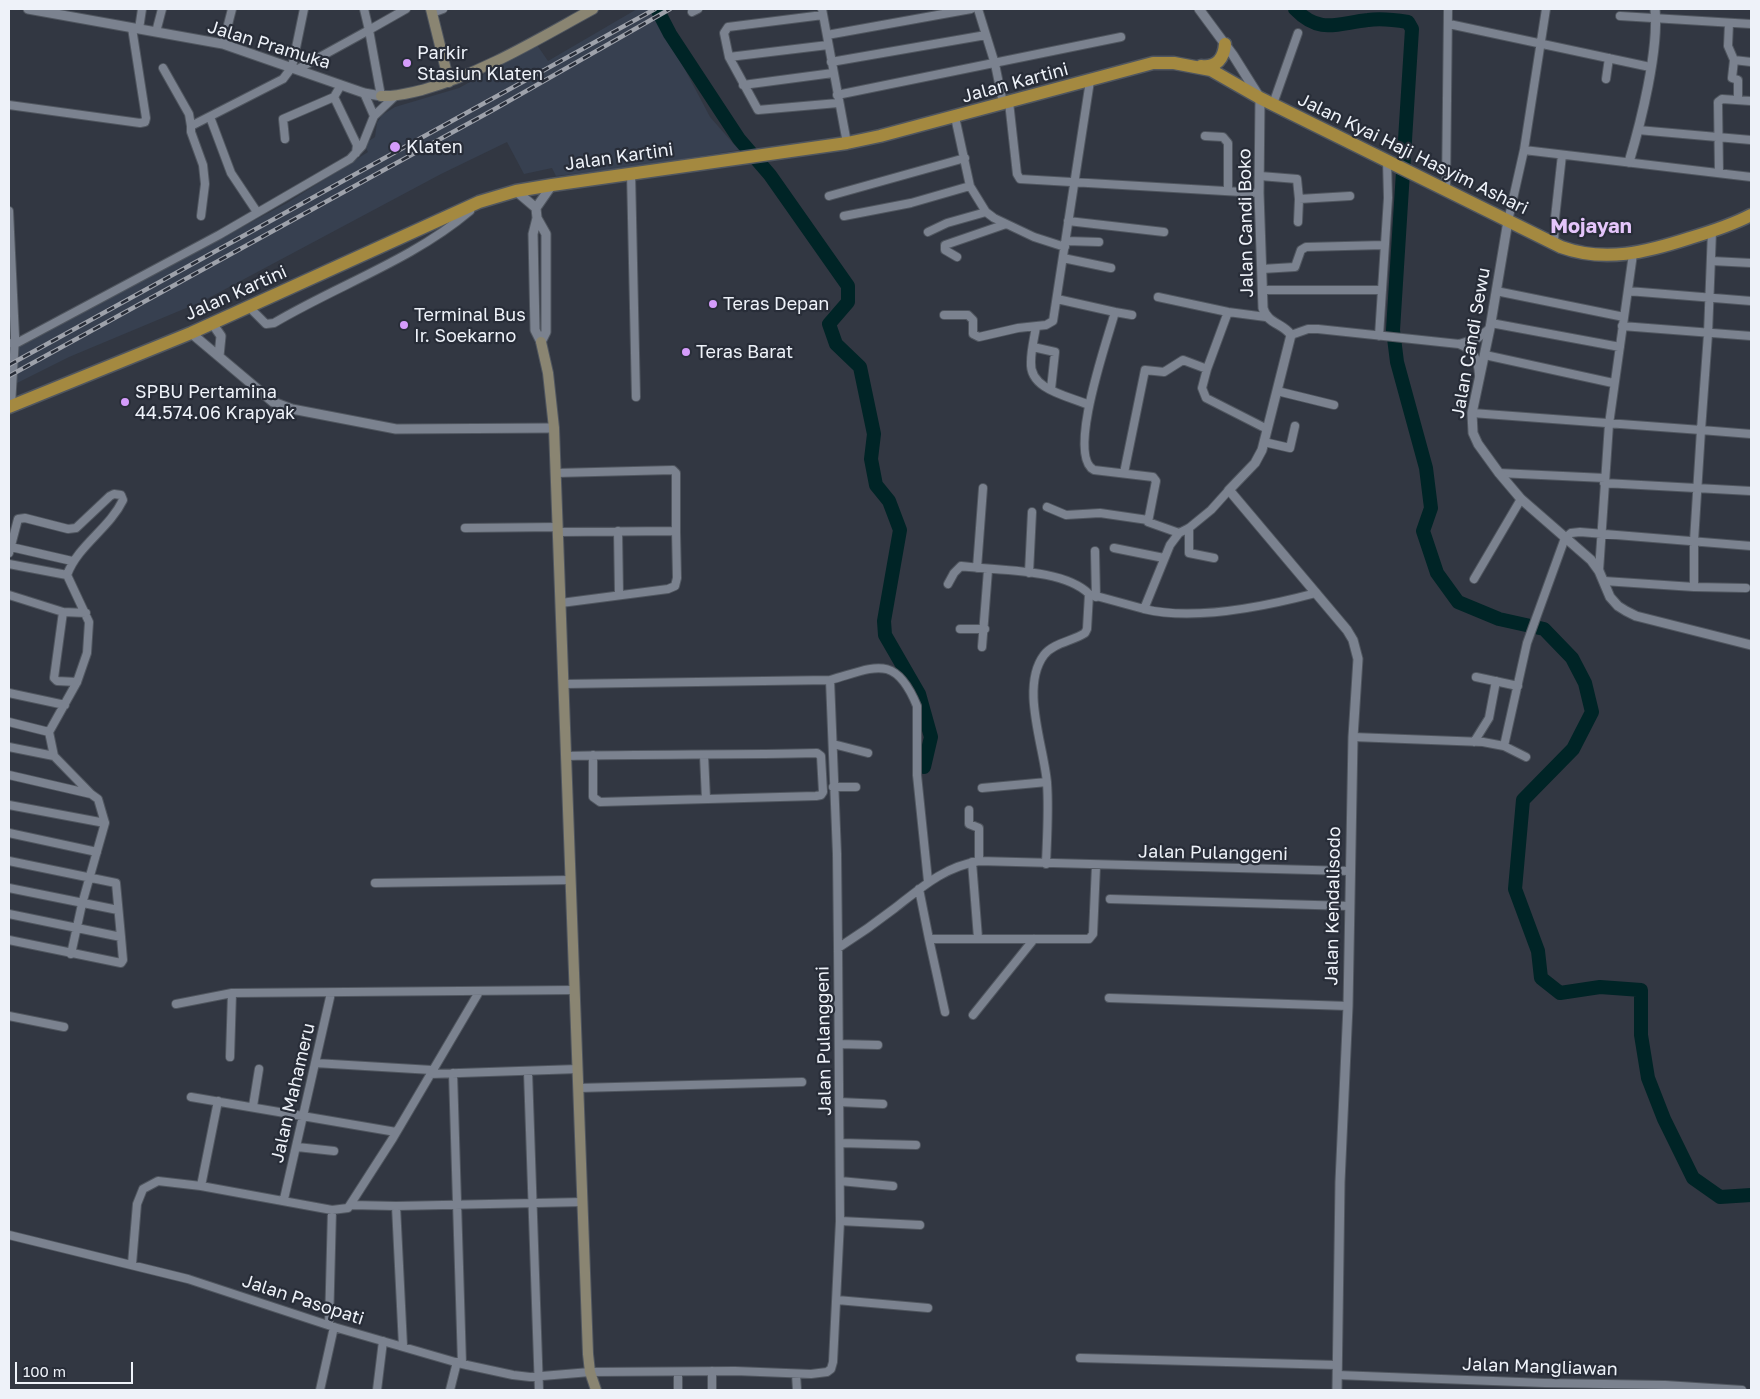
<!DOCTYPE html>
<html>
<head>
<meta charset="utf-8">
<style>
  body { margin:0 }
  #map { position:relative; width:1760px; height:1399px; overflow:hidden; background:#323742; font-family:"Golos Text",sans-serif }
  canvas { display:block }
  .frame { position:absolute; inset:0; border:10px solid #eef2f9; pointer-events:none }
  .scale { position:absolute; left:15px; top:1362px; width:118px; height:22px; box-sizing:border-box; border:2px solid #eef2f9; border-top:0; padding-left:6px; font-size:15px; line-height:18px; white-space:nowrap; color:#eef2f9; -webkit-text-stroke:4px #282d38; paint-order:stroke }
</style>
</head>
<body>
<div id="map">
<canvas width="1760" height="1399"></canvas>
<div class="frame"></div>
<div class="scale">100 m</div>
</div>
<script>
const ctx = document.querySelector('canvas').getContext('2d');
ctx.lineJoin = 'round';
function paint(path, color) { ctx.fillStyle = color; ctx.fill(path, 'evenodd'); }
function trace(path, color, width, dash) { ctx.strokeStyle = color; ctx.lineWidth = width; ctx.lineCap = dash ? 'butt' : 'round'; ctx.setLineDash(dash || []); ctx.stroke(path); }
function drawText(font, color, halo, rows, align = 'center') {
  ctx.font = font + ' "Golos Text",sans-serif'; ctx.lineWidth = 4.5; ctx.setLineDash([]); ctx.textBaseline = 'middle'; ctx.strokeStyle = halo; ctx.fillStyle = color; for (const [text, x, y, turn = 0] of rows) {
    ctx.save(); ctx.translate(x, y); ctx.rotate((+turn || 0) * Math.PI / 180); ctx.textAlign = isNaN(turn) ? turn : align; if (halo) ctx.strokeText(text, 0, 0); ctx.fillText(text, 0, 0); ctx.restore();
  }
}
paint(new Path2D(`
  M637,9H653L710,117L739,150L626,168L556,176L552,168L524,174L507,142L441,174L203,301L69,357L9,387V357L18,347L287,203L368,152L364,144L375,137L377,123L382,115L395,107L459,88L537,45L548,61Z`), '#374050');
trace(new Path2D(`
  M657,9L670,34L739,139L770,175L848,286V302L829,324L836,344L860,367L874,434L871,459L876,485L889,501L900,530L884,621L885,635L919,694L931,737L924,767
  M1295,9C1320,35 1338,23 1368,20C1381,18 1396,20 1408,22L1412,29L1393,330L1397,362L1426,468L1431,508L1423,531L1437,573L1458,602L1499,619L1544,629L1572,658L1585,683L1592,712L1573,749L1523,800L1515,889L1538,951L1541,978L1560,993L1600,987L1641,990V1035L1648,1078L1664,1119L1693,1178L1720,1197L1751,1195`), '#002426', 14);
const minor = new Path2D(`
  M364,9L369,30L406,9
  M822,9L847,143
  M978,9L995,64L1003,103
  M692,12L698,9
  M432,13L443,9
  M823,15L728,27L724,33L729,57L758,110L838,103
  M1620,16L1751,24
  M1729,23L1728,46L1734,60L1732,78L1738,80V100
  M1449,24L1650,67
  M139,29L142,9
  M156,32L162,9
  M827,35L971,9
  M223,44L232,9
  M729,57L828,45
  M1734,60L1751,62
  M831,62L986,35
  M163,68L189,114L191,126L283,79L292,67L304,9
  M298,69L369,30L381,96
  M1606,79L1609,58
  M743,85L833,73
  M364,93L374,116
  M837,95L1121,37
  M334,97L357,145L356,153
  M1009,102L1017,174L1020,179L1259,193
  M1273,104L1298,33
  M9,105L140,123L145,122L146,118L132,28
  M210,117L231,173L257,212
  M955,117L970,186L986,212L994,218L1034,237L1065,247
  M191,126V132L203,165L205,184L201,216
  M1638,130L1751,140
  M1205,136L1223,137L1228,143V191
  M285,139L283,119L334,97L341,85
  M1524,150L1546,9
  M631,173L636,397
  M1719,173L1718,102L1722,99L1751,101
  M1260,176L1297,179L1299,199L1350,196
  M1446,190L1448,9
  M829,196L965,158
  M9,211L15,337L11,406
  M844,216L911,203L970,186
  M1068,221L1164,232
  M1508,221L1524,150L1751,177
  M1298,222L1299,199
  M928,232L947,223L986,212
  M1066,241L1099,242
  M1554,244L1555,218L1562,155
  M957,257L945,250V245L1006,224
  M1063,258L1111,268
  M1712,261L1751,263
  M1262,269L1295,267L1301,250L1306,247L1384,245
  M1264,290H1381
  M1496,291L1624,317
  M1628,291L1751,301
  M1158,297L1228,312L1266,317
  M1057,299L1115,312C1108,338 1066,456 1094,470L1153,477L1156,481L1148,522L1179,533
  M249,307L266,324L274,323C338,285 412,260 470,211
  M1115,312L1132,315
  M944,315H968L973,320V334L979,337L1018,328L1046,325L1053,321L1090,81
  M1491,323L1620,347
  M1622,326L1751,336
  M1036,327C1034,339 1031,350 1031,362C1029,390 1069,396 1089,405
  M1291,335L1308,329H1318L1459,344L1478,338L1490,328
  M1379,336L1388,198L1387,161
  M9,343L15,344L219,235L350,159L362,146L374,116L394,97
  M1459,344C1474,350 1478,359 1479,375
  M1033,347L1055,352L1051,389
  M1485,355L1613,383
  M1207,369L1202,388L1206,398L1267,429
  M1277,391L1334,405
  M1472,413L1701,430L1708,334L1712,231
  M1264,442L1290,448L1295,426
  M556,473L673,470L676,473V531
  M1124,473L1145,370L1164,372L1183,360L1207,369L1228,312
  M1499,473L1605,478
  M1604,483L1751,491
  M1047,507L1066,515L1100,513L1148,520
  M465,528L558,527
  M1189,528V553L1214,558
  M618,531L619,595
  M558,532L676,531L677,578L675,586L668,589L561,603
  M11,547L72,561
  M1114,548L1164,558
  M1095,551L1096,597
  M9,553L18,519L25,518L68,529L76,528L110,496L114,494L121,495L123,500C109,529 78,545 67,575
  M9,564L67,575L89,622L87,653L77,682L49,732L9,722
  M977,568L983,488
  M1599,571L1609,424L1633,254
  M1029,573L1032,512
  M1474,579L1521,499
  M1604,581L1694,587V541L1701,430L1751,434
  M948,584L954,573L961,566C996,571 1063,568 1089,594
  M1694,587L1746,588
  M9,595L63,612L86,613
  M1144,609C1193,621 1267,606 1316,593
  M63,612L54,678L57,681L77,682
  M960,629H985
  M982,647L988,570
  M1476,677L1518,686
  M830,680C874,668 895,652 917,706V775L928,881
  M564,684L830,680L837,854L838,948
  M9,693L65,705
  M49,732L54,756L91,794
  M1353,737L1483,742L1504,746L1526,757
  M1474,742L1489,718L1496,681
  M833,744L868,753
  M1504,746L1527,643L1565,538L1571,533L1580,532L1751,546
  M9,747L54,756
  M704,755L706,799
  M566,756C650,754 734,755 817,753L821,756L823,792L821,795L816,796L600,802L593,797V755
  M9,775L91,794L98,799L105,823L82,904L71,954
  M833,787H856
  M982,788L1047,782
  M9,805L105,823
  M969,810V824L979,828V861
  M9,833L97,852
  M9,861L116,883L121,937L9,914
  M972,862L978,938
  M1046,864C1047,837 1049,809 1047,783C1044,746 1020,687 1044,655C1053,643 1073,641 1085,633L1087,629L1089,594L1144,609L1170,545L1179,533L1189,528L1211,510L1229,490
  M375,883L570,880
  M9,888L118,910
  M919,889L929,939H1089L1093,934L1096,866
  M1110,899L1349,906
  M929,939L945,1012
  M9,940L121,963L123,960L121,937
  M1109,998L1348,1006
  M176,1004L232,993L574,990
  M973,1015L1034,939
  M9,1016L64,1027
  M839,1044L878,1045
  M230,1057L232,993
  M315,1063L432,1070
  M528,1072L539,1390
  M453,1073L462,1364
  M430,1074L578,1069
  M578,1088L802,1082
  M191,1097L396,1132
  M839,1102L883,1104
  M253,1106L259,1069
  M841,1143L916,1145
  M297,1147L334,1151
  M840,1181L893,1186
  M201,1186L218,1101
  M284,1199L331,993
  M351,1205L396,1206
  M840,1221L920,1225
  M9,1235L188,1279L334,1327L462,1364L513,1375L530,1377L590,1372L735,1371L811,1374L827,1372L831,1369L833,1362L840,1221L838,948C857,936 877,922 895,908C922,887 944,867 979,861L1349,871
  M132,1264L137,1204L143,1189L158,1181L201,1186L332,1210L348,1208L393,1138L479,992
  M837,1300L928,1308
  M329,1325L332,1210
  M403,1346L396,1206L583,1202
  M1080,1358L1337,1365
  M712,1371V1390
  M796,1374L797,1390
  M1337,1375L1545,1383L1665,1385L1742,1390
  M320,1390L334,1327
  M377,1390L383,1341
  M450,1390L457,1362
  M678,1390V1373`);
const tertiary = new Path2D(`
  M28,9L223,44L364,93L381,96
  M1199,9L1233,55L1260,98L1259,193L1263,308C1267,324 1283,323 1291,335L1262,450L1255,463L1229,490L1347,630L1353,640L1358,659L1353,737L1348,1006L1340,1182L1337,1390
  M1629,162C1641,122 1659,50 1655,9
  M516,191L536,208L537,218L546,234V332L541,342
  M536,208L552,185
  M537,218L533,234L535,330L541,342
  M1508,221L1490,328L1472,413L1473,433L1478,444L1499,473L1521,499L1591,560L1599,571L1610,597L1618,606L1626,611L1636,616L1751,645
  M212,323L221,336L219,356
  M191,333L273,402L292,409L396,429L554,428`);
const secondary = new Path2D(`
  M431,9L449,82
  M381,96C395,97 408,93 422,90C483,73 538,39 593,9
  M541,342L548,373L554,428L588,1354L590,1372L596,1390`);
const trunk = new Path2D(`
  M1201,66C1217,68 1224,58 1225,44
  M9,407L191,333L479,202L516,191L552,185L847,143L880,136L1153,63H1174L1211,70L1260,98L1561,247C1605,263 1647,252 1690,238C1710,232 1732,225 1751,215`);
trace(minor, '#50565f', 10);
trace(tertiary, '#50565f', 11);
trace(secondary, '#50565f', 12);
trace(trunk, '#50565f', 15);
trace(minor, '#7b828f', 8);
trace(tertiary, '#7b828f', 9);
trace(secondary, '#8a8572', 10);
trace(trunk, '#a48940', 12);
const rail = new Path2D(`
  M9,365L655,9
  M9,376L493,110L670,9`);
trace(rail, '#9ea2ab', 4.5);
trace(rail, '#282d38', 2.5, [8]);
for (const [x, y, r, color] of [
  [407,63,5,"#d59cfb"],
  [395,147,6,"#d59cfb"],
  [713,304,5,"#d59cfb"],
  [404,325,5,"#d59cfb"],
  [686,352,5,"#d59cfb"],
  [125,402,5,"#d59cfb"]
]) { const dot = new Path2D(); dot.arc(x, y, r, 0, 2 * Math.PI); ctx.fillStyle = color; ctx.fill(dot); trace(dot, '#282d38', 2); }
drawText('18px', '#eef2f9', '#282d38', [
  ["Jalan Pramuka",269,45,17],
  ["Jalan Kartini",1015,83,-15],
  ["Jalan Kyai Haji Hasyim Ashari",1413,154,26],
  ["Jalan Kartini",619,157,-8],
  ["Jalan Candi Boko",1246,223,-91],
  ["Jalan Kartini",236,293,-24],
  ["Jalan Candi Sewu",1471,343,-80],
  ["Jalan Pulanggeni",1213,853,1],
  ["Jalan Kendalisodo",1333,906,-89],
  ["Jalan Pulanggeni",824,1041,-91],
  ["Jalan Mahameru",293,1093,-77],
  ["Jalan Pasopati",303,1300,18],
  ["Jalan Mangliawan",1540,1367,2]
]);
drawText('18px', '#eef2f9', '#282d38', [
  ["Parkir",417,53],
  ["Stasiun Klaten",417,74],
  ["Klaten",406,147],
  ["Teras Depan",723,304],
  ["Terminal Bus",414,315],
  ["Ir. Soekarno",414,336],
  ["Teras Barat",696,352],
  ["SPBU Pertamina",135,392],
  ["44.574.06 Krapyak",135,413]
], 'left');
drawText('bold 20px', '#e4c5fa', '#282d38', [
  ["Mojayan",1591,227]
]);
</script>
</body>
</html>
